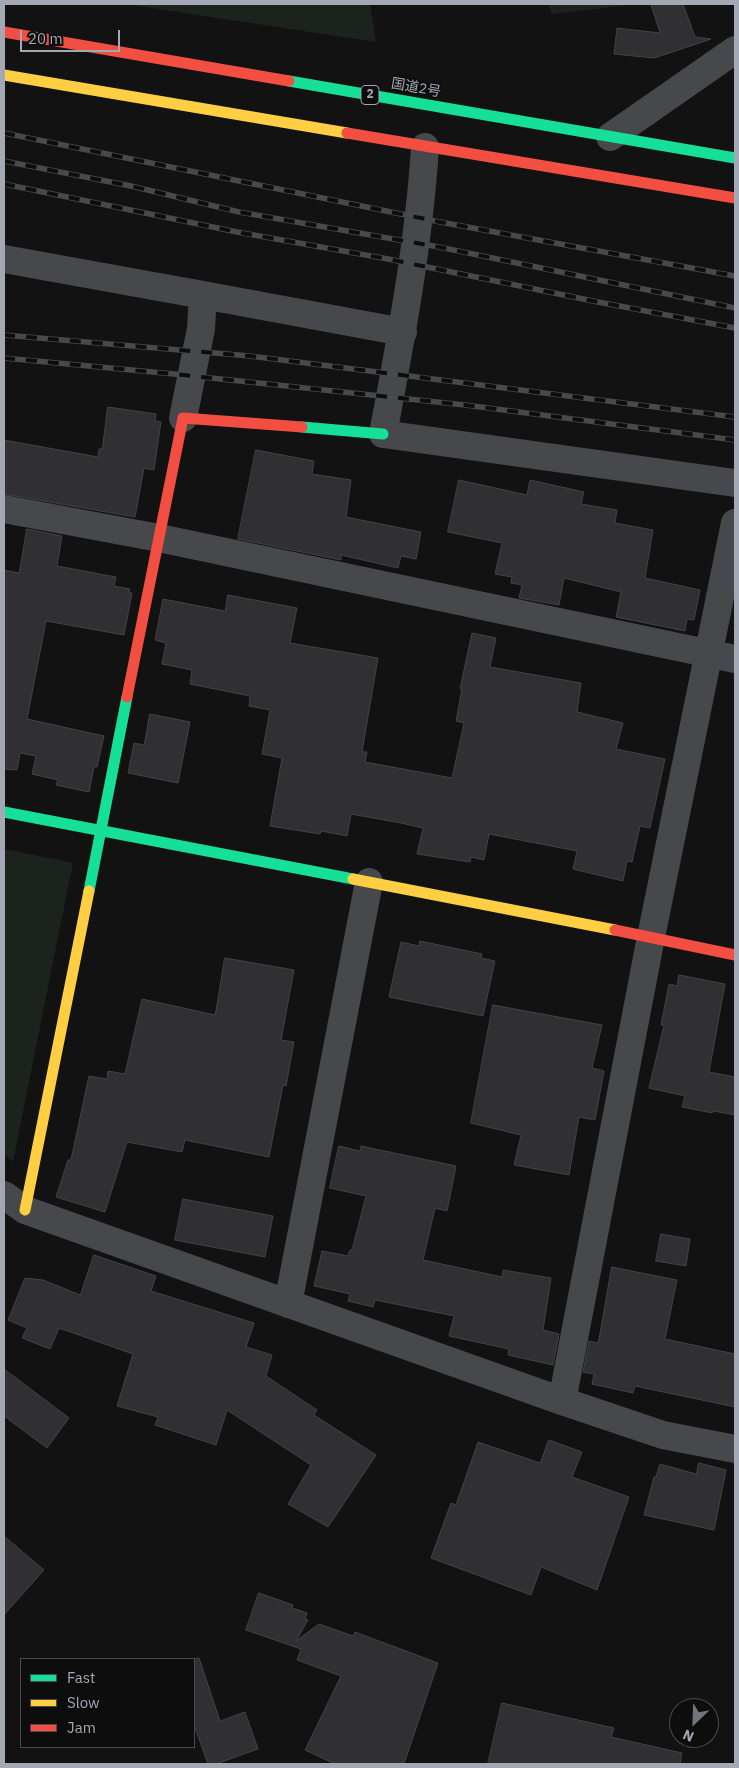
<!DOCTYPE html>
<html>
<head>
<meta charset="utf-8">
<style>
  body { margin:0 }
  #map { position:relative; width:739px; height:1768px; overflow:hidden; background:#121213; font-family:"IBM Plex Sans",sans-serif }
  canvas { display:block }
  .frame { position:absolute; inset:0; border:5px solid #a3a8b4; pointer-events:none }
  .legend { position:absolute; left:20px; top:1658px; width:175px; height:90px; box-sizing:border-box; background:#0d0d0e; border:1px solid #494b50; margin:0; padding:6px 9px; list-style:none; font-size:15px; color:#a3a8b4 }
  .legend li { display:flex; align-items:center; gap:10px; height:25px }
  .legend b { width:25px; border:1px solid #494b50 }
  .north { position:absolute; left:669px; top:1698px; width:50px; height:50px; box-sizing:border-box; background:#0d0d0e; border:1px solid #494b50; border-radius:50%; rotate:204deg; font-size:14px; font-weight:700; line-height:20px; text-align:center; color:#a3a8b4 }
  .north::after { content:''; display:block; margin:auto; width:18px; height:22px; background:#70747c; clip-path:polygon(50% 0,100% 100%,50% 72%,0 100%) }
  .scale { position:absolute; left:20px; top:30px; width:100px; height:22px; box-sizing:border-box; border:2px solid #a3a8b4; border-top:0; padding-left:6px; font-size:15px; line-height:18px; white-space:nowrap; color:#a3a8b4; -webkit-text-stroke:4px #0d0d0e; paint-order:stroke }
</style>
</head>
<body>
<div id="map">
<canvas width="739" height="1768"></canvas>
<div class="frame"></div>
<ul class="legend">
<li><b style="height:6px;background:#16e098"></b>Fast</li>
<li><b style="height:6px;background:#ffcf43"></b>Slow</li>
<li><b style="height:6px;background:#f24e42"></b>Jam</li>
</ul>
<div class="north">N</div>
<div class="scale">20 m</div>
</div>
<script>
const ctx = document.querySelector('canvas').getContext('2d');
ctx.lineJoin = 'round';
function paint(path, color) { ctx.fillStyle = color; ctx.fill(path, 'evenodd'); }
function trace(path, color, width, dash) { ctx.strokeStyle = color; ctx.lineWidth = width; ctx.lineCap = dash ? 'butt' : 'round'; ctx.setLineDash(dash || []); ctx.stroke(path); }
function drawText(font, color, halo, rows, align = 'center') {
  ctx.font = font + ' "IBM Plex Sans","Noto Sans JP",sans-serif'; ctx.lineWidth = 4.5; ctx.setLineDash([]); ctx.textBaseline = 'middle'; ctx.strokeStyle = halo; ctx.fillStyle = color; for (const [text, x, y, turn = 0] of rows) {
    ctx.save(); ctx.translate(x, y); ctx.rotate((+turn || 0) * Math.PI / 180); ctx.textAlign = isNaN(turn) ? turn : align; if (halo) ctx.strokeText(text, 0, 0); ctx.fillText(text, 0, 0); ctx.restore();
  }
}
paint(new Path2D(`
  M125,4H370L376,42Z
  M548,4H637L552,14Z
  M4,849L73,863L13,1162L4,1153Z`), '#1c231d');
const building = new Path2D(`
  M651,4H683L695,37L711,39L654,58L614,54L617,28L660,33Z
  M108,407L156,414L155,421L161,422L154,470L144,468L135,517L4,494V440L98,457L99,449H102Z
  M256,450L314,461L312,474L351,480L346,517L421,532L416,559L401,556L398,568L341,555V560L238,539Z
  M459,480L527,495L530,480L584,492L581,504L617,510L615,523L653,530L645,578L700,590L694,620L687,619L685,631L616,617L621,592L564,578L559,605L519,598L522,585L511,583L512,577L495,574L502,543L448,532Z
  M27,529L62,536L57,566L116,577L114,586L130,589L129,592L132,593L124,635L46,621L27,719L104,736L97,767H94L89,792L56,785L58,780L32,774L36,756L20,753L17,770L4,769V570L19,573Z
  M228,595L297,608L290,643L378,658L362,752H367L365,762L452,778L464,723L456,721L462,689H460L472,633L496,638L490,667L581,683L577,712L623,723L616,749L665,759L650,828L640,826L632,862L627,861L623,881L573,869L577,851L489,834L484,860L471,857L470,862L417,854L423,828L401,823L351,814L347,836L321,831L320,834L270,826L282,758L262,754L270,710L249,706L250,696L190,684L192,670L162,664L166,643L155,640L163,599L225,611Z
  M150,714L190,722L178,783L128,773L134,743L144,745Z
  M420,941L482,954L481,958L495,961L483,1016L389,997L401,942L419,946Z
  M225,958L294,970L281,1040L294,1042L286,1086L283,1085L269,1157L185,1140L182,1152L127,1142L105,1212L56,1197L68,1160H71L89,1076L107,1079L108,1071L125,1074L142,999L215,1015Z
  M679,975L725,984L709,1072L735,1077V1115L713,1111L712,1113L682,1107L685,1096L649,1088L664,1025H661L669,984L677,986Z
  M493,1005L602,1025L592,1068L604,1071L595,1120L579,1117L569,1175L514,1165L521,1135L471,1123Z
  M339,1146L360,1151L361,1146L456,1166L447,1211L435,1208L423,1260L502,1277L503,1270L551,1278L543,1330L559,1334L553,1365L508,1355L509,1349L449,1336L454,1316L375,1300L373,1307L348,1301L350,1294L314,1286L322,1251L348,1256L350,1250H352L366,1196L330,1188Z
  M183,1199L273,1216L265,1257L175,1240Z
  M661,1234L690,1239L686,1266L656,1261Z
  M94,1255L156,1276L151,1291L254,1323L246,1347L272,1355L266,1376L317,1410L314,1415L376,1455L328,1527L288,1504L311,1465L227,1410L216,1445L155,1425L158,1417L117,1406L133,1354L59,1328L50,1349L22,1338L27,1328L8,1320L25,1278L43,1280L80,1295Z
  M612,1267L677,1280L665,1339L735,1354V1407L635,1386L633,1393L592,1384L594,1374L583,1372L589,1341L598,1343Z
  M4,1369L69,1418L47,1448L4,1416Z
  M549,1440L582,1452L572,1477L629,1497L597,1590L541,1567L531,1595L431,1558L451,1503L456,1505L478,1442L540,1463Z
  M699,1463L726,1470L714,1530L644,1515L654,1477H656L660,1464L696,1474Z
  M4,1536L44,1570L4,1615Z
  M259,1593L293,1605L292,1608L307,1613L305,1619L308,1620L296,1641L319,1624L353,1636L355,1632L438,1663L404,1764H335L305,1750L341,1676L297,1660L301,1649L246,1630Z
  M199,1658L220,1721L245,1712L258,1749L216,1764H208L194,1725V1659Z
  M502,1703L614,1728L611,1737L682,1753L680,1764H488Z`);
paint(building, '#303032');
trace(building, '#424346', 1);
trace(new Path2D(`
  M610,137L735,50
  M425,147C419,243 401,339 383,434L735,483
  M4,259L203,295
  M183,418L201,329L203,295L403,332
  M4,509L159,538L735,659
  M4,1195L25,1210L562,1401L663,1435L735,1449
  M288,1304L369,882
  M562,1401L651,937L735,523`), '#47484b', 28);
trace(new Path2D(`
  M289,81L735,158
  M302,427L383,434
  M4,812L353,879
  M89,891L127,697`), '#16e098', 11);
trace(new Path2D(`
  M4,75L347,133
  M353,879L615,930
  M25,1210L89,891`), '#ffcf43', 11);
trace(new Path2D(`
  M4,32L289,81
  M347,133L735,198
  M127,697L183,418L302,427
  M615,930L735,955`), '#f24e42', 11);
const rail = new Path2D(`
  M4,133L440,222L735,276
  M4,161L131,186L239,212L439,247L735,308
  M4,184L237,232L388,259L593,301L735,328
  M4,335L250,356L735,417
  M4,358L174,374L465,405L735,440`);
trace(rail, '#47494b', 5.5);
trace(rail, '#0d0d0e', 4, [11]);
for (const [x, y, w] of [
  [370,95,18]
]) { const box = new Path2D(); box.roundRect(x - w / 2, y - 9.5, w, 19, 4); ctx.fillStyle = '#0d0d0e'; ctx.fill(box); trace(box, '#a3a8b4', 1); }
drawText('bold 12px', '#a3a8b4', null, [
  ["2",370,95]
]);
drawText('14px', '#a3a8b4', '#0d0d0e', [
  ["国道2号",416,88,10]
]);
</script>
</body>
</html>
